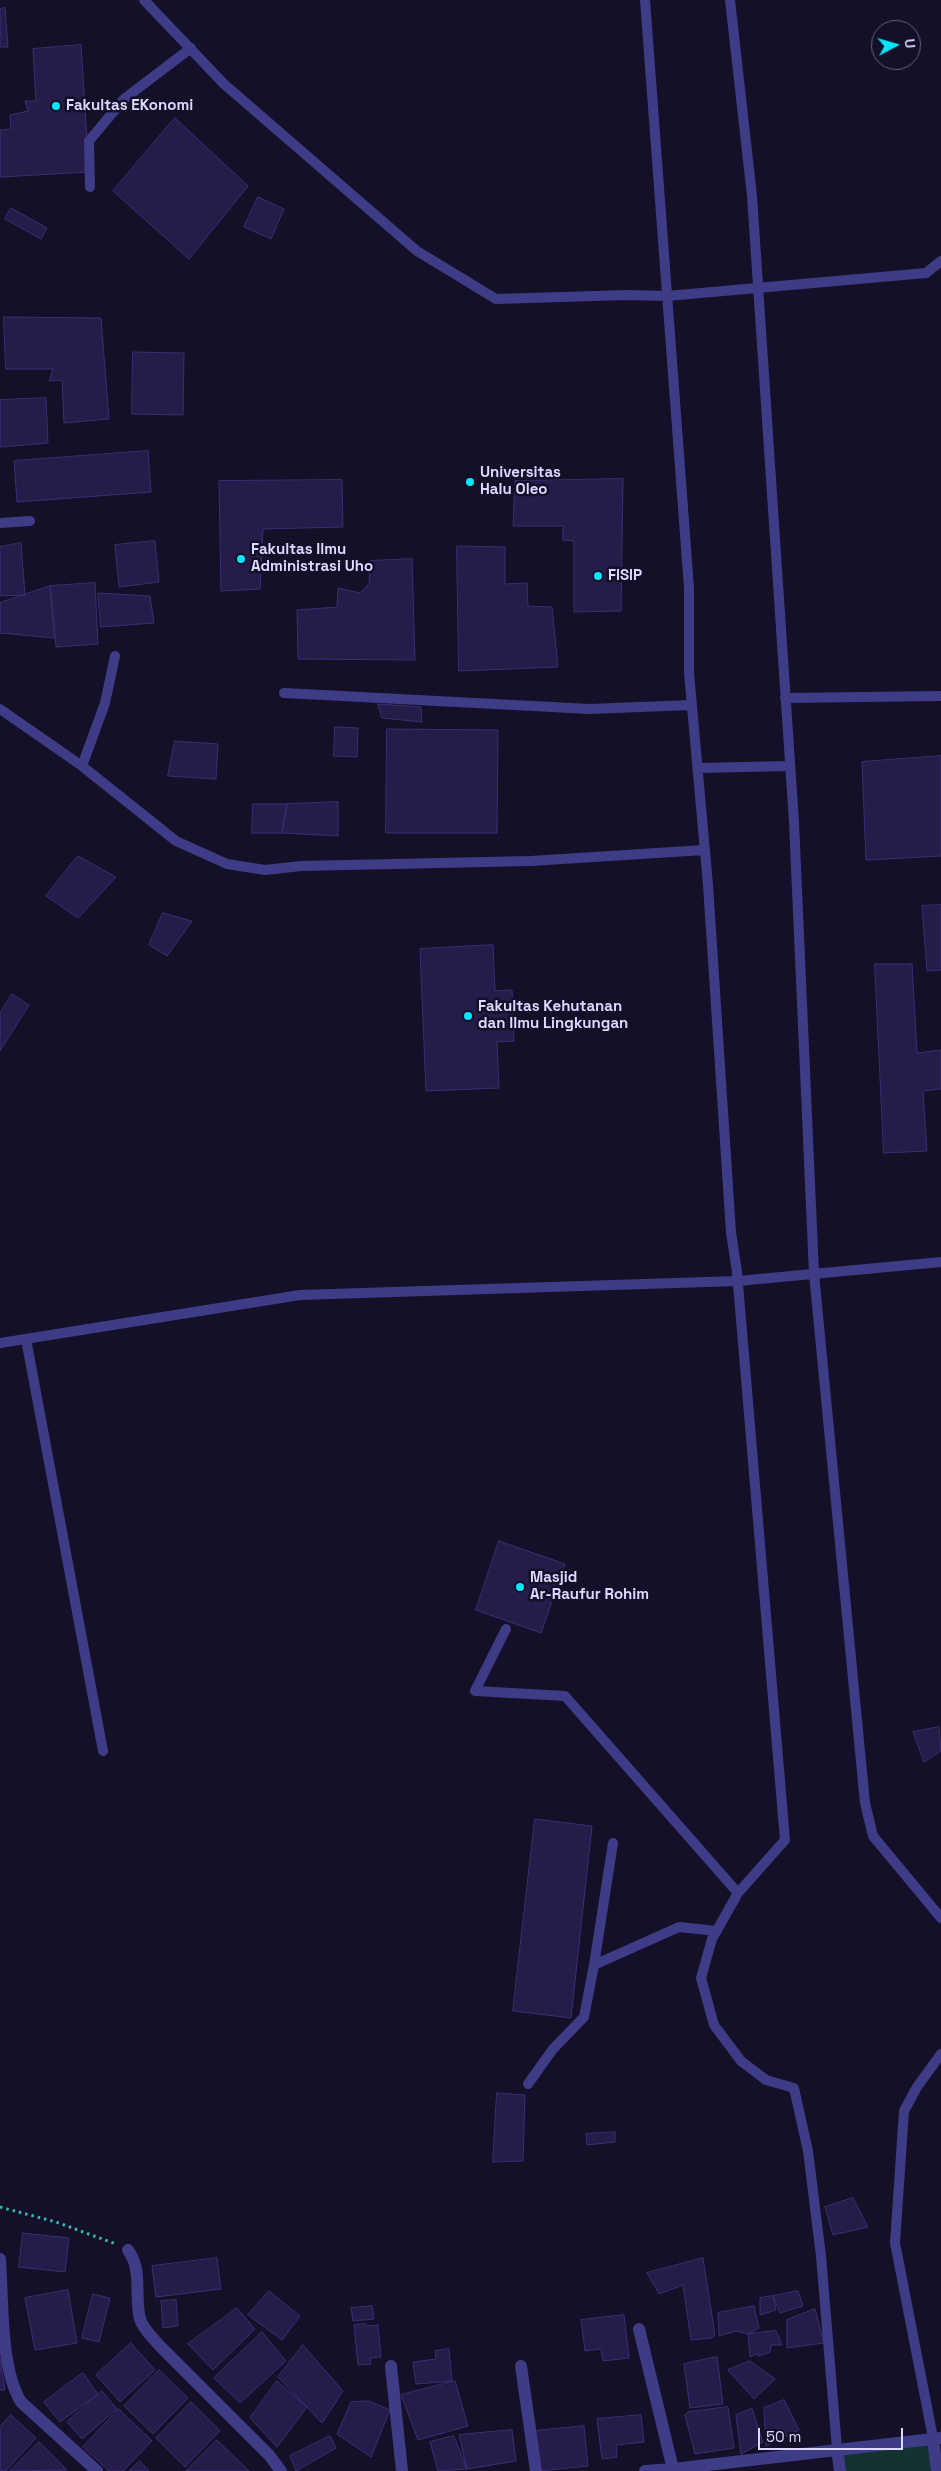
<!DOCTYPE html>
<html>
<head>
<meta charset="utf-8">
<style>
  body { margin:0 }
  #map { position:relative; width:941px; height:2471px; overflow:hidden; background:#141028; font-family:"Space Grotesk",sans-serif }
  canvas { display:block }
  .north { position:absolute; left:871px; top:20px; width:50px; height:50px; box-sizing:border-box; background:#141028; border:1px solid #64607e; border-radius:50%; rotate:84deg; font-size:14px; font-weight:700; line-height:20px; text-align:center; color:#dcd8ff }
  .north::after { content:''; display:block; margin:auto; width:18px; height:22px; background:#05e5fd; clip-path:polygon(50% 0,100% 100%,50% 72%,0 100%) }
  .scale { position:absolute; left:758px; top:2428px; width:145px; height:22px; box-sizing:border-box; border:2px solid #dcd8ff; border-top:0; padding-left:6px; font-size:15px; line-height:18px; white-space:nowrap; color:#dcd8ff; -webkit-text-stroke:4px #141028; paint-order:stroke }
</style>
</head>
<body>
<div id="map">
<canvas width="941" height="2471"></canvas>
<div class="north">U</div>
<div class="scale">50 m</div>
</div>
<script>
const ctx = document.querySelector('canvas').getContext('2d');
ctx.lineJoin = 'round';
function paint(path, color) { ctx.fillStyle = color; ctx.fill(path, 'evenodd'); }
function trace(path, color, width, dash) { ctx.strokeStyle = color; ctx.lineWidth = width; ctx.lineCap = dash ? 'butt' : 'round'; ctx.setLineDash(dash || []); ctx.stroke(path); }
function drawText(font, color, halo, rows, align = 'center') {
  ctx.font = font + ' "Space Grotesk",sans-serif'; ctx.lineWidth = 5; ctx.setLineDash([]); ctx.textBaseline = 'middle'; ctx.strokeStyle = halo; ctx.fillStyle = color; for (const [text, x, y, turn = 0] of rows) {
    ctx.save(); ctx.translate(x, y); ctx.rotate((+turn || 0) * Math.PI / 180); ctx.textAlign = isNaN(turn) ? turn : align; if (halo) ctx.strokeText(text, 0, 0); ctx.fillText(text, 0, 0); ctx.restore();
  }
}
paint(new Path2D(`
  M932,2441L935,2471H840L837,2449Z`), '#133231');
const building = new Path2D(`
  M5,8L8,47H0V9Z
  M81,45L89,172L0,177V130L11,129L10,115L28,111L25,101H36L33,49Z
  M175,118L248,186L189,259L113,191Z
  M258,197L284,209L271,239L244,227Z
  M11,208L47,228L41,239L5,219Z
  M4,317L101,318L109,419L64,423L62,380L49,381L53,369H6Z
  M133,352L184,353L183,415L132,414Z
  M46,398L48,443L0,447V400Z
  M148,451L151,492L17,502L14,461Z
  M623,479L621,611L574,612V541L563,540V526H513L515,481Z
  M342,480L343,527L263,529L260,589L221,591L219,481Z
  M155,541L159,582L119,587L115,545Z
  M21,543L25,595L0,596V547Z
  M457,546L505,547V584L527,583L528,606L552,607L558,667L459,671Z
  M412,559L415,660L298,659L297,610L337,607L338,588L360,593L369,584L370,561Z
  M95,583L98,644L56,647L50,586Z
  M50,586L55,638L0,633V603Z
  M98,593L150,596L154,623L101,627Z
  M378,704L421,707L422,722L382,718Z
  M335,727L358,728L357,757L334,756Z
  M387,729L498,730L497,833H386Z
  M175,741L218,744L216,779L168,776Z
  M941,756V856L866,860L862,762Z
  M338,802V836L282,833L287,804Z
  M253,804H287L282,833H252Z
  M78,856L116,877L78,918L46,896Z
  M941,905V970L927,971L922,906Z
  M163,913L192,921L167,956L149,945Z
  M493,945L495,991L512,990L514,1041L497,1042L499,1088L426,1091L420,949Z
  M875,964H912L917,1053L941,1050V1089L923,1091L927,1151L884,1153Z
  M12,994L29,1005L0,1051V1013Z
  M499,1541L565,1564L541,1633L476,1610Z
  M939,1727L941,1751L924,1762L913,1732Z
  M535,1819L592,1826L571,2018L513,2011Z
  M497,2093L525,2095L523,2161L493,2162Z
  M615,2132V2142L587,2145L586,2134Z
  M853,2198L868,2227L833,2235L825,2207Z
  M23,2233L69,2238L65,2272L19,2267Z
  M217,2258L221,2289L156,2297L152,2266Z
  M703,2258L715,2335L712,2338L691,2340L683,2285L659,2294L647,2273Z
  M68,2290L77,2343L35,2350L25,2298Z
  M269,2291L300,2316L282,2340L248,2315Z
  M798,2291L803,2306L780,2313L773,2296Z
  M93,2294L110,2298L99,2342L82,2338Z
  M773,2296L776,2310L760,2315V2298Z
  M176,2300L178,2326L163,2328L161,2301Z
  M372,2306L374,2319L353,2321L351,2308Z
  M754,2306L759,2328L748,2334L736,2331L719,2336L718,2313Z
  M237,2308L255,2329L213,2370L188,2344Z
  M815,2309L824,2343L787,2348V2320Z
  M624,2315L629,2358L603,2361L601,2349L585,2351L581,2320Z
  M366,2324L367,2326L378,2325L381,2357L370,2358L371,2364L358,2365L354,2325Z
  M776,2331L782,2345H771L770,2352L758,2356V2353L750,2357L748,2334Z
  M262,2332L286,2361L240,2403L214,2378Z
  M131,2343L155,2370L120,2402L96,2375Z
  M303,2345L343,2391L322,2423L278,2377Z
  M449,2349L452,2381L416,2384L413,2362L436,2359L435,2351Z
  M717,2357L723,2404L690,2408L684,2364Z
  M0,2358L5,2390H0Z
  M750,2361L775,2379L754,2399L728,2370Z
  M159,2370L188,2398L153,2434L124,2406Z
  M83,2373L98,2394L60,2422L44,2402Z
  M277,2381L307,2407L277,2447L250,2418Z
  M455,2381L468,2426L418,2440L401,2395Z
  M102,2391L117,2409L82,2439L67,2422Z
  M784,2400L799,2430L766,2446L764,2408Z
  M369,2401L390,2410L371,2457L337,2434L351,2402Z
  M191,2402L220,2431L185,2467L156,2438Z
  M728,2407L734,2448L695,2454L685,2415L688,2412Z
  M119,2409L152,2441L123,2471H109L83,2447Z
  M752,2409L763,2442L741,2454L736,2415Z
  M11,2415L36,2438L6,2471H0V2427Z
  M641,2415L644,2442L616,2445L617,2457L602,2459L597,2419Z
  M584,2426L588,2466L540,2471L535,2431Z
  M512,2430L516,2461L467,2469L459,2435Z
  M330,2436L336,2448L296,2471L290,2456Z
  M454,2436L467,2469L438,2471L430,2442Z
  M217,2440L249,2471H186Z
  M39,2442L67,2470L10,2471Z
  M140,2461L149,2471H129Z`);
paint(building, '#251c49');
trace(building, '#3c2e75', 1);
trace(new Path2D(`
  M0,2207L56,2222L116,2244`), '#31bab1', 3, [2.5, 4]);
trace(new Path2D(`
  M144,0L224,84L417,251L496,299L628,295L667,296L926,273L941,261
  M645,0L689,588V673L708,885L731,1232L737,1272L785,1840L738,1893L712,1939L701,1978L714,2025L741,2061L766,2080L794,2088L808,2151L821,2256L837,2449
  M730,0L752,196L794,822L814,1274L865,1803L873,1836L941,1918
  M90,187L89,141L124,99L191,48
  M0,523L30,521
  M284,693L590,709L691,705
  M785,698L941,696
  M0,709L82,766L176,841L227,864L265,870L301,866L531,861L704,850
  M82,766L105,703L115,656
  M697,768L790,766
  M26,1339L103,1751
  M0,1343L300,1295L738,1281L941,1262
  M506,1629L475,1691L565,1696L738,1893
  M613,1843L594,1965L679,1927L717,1931
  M528,2084L553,2049L584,2017L594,1965
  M933,2438L895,2243L904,2111L917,2087L941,2054`), '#3e3c87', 10);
trace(new Path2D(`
  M128,2250C143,2270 134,2296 140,2319C143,2329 153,2338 159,2345L269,2455L281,2471
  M0,2259C3,2299 0,2368 21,2402L97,2471
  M639,2329L673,2469L645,2471
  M391,2366L402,2471
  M521,2366L536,2471
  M933,2438L937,2471
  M837,2449L840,2471
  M673,2471V2469L941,2438`), '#3e3c87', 12);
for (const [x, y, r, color] of [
  [56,106,5,"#05e5fd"],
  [470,482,5,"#05e5fd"],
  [241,559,5,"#05e5fd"],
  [598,576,5,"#05e5fd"],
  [468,1016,5,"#05e5fd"],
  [520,1587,5,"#05e5fd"]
]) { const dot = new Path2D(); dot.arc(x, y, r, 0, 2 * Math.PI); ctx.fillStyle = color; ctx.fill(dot); trace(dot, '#141028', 2); }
drawText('bold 15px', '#dcd8ff', '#141028', [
  ["Fakultas EKonomi",66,106],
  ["Universitas",480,473],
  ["Halu Oleo",480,490],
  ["Fakultas Ilmu",251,550],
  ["Administrasi Uho",251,567],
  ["FISIP",608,576],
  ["Fakultas Kehutanan",478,1007],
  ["dan Ilmu Lingkungan",478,1024],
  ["Masjid",530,1578],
  ["Ar-Raufur Rohim",530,1595]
], 'left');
</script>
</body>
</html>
